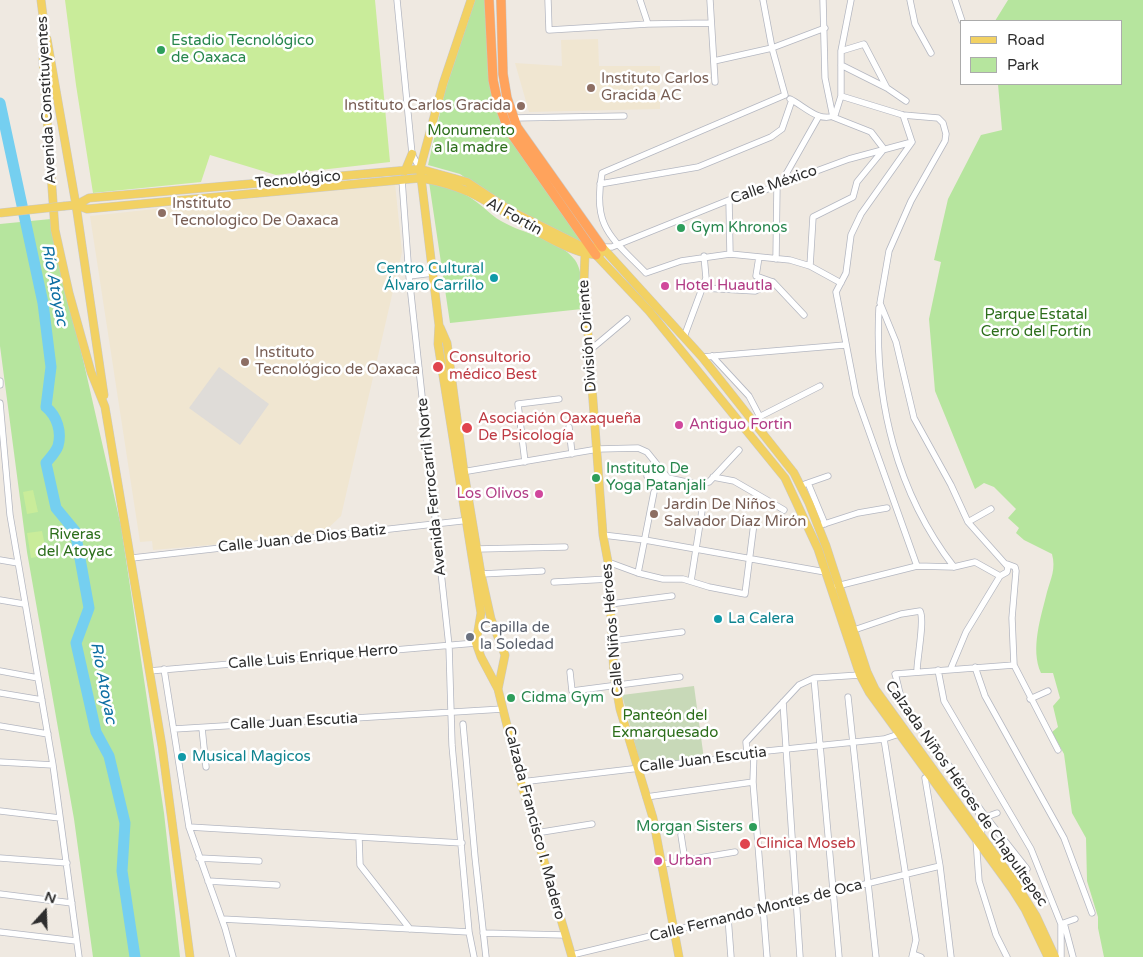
<!DOCTYPE html>
<html>
<head>
<meta charset="utf-8">
<style>
  body { margin:0 }
  #map { position:relative; width:1143px; height:957px; overflow:hidden; background:#efe9e1; font-family:"Varela Round",sans-serif }
  canvas { display:block }
  .legend { position:absolute; left:960px; top:20px; width:162px; height:65px; box-sizing:border-box; background:#fff; border:1px solid #ababab; margin:0; padding:6px 9px; list-style:none; font-size:15px; color:#2e2e2e }
  .legend li { display:flex; align-items:center; gap:10px; height:25px }
  .legend b { width:25px; border:1px solid #ababab }
  .north { position:absolute; left:20px; top:887px; width:50px; height:50px; -webkit-text-stroke:4px #fff; paint-order:stroke; rotate:20deg; font-size:14px; font-weight:700; line-height:20px; text-align:center; color:#2e2e2e }
  .north::after { content:''; display:block; margin:auto; width:18px; height:22px; background:#2e2e2e; clip-path:polygon(50% 0,100% 100%,50% 72%,0 100%) }
</style>
</head>
<body>
<div id="map">
<canvas width="1143" height="957"></canvas>
<ul class="legend">
<li><b style="height:6px;background:#f2d163"></b>Road</li>
<li><b style="height:14px;background:#b6e59e"></b>Park</li>
</ul>
<div class="north">N</div>
</div>
<script>
const ctx = document.querySelector('canvas').getContext('2d');
ctx.lineJoin = 'round';
function paint(path, color) { ctx.fillStyle = color; ctx.fill(path, 'evenodd'); }
function trace(path, color, width, dash) { ctx.strokeStyle = color; ctx.lineWidth = width; ctx.lineCap = dash ? 'butt' : 'round'; ctx.setLineDash(dash || []); ctx.stroke(path); }
function drawText(font, color, halo, rows, align = 'center') {
  ctx.font = font + ' "Varela Round",sans-serif'; ctx.lineWidth = 5; ctx.setLineDash([]); ctx.textBaseline = 'middle'; ctx.strokeStyle = halo; ctx.fillStyle = color; for (const [text, x, y, turn = 0] of rows) {
    ctx.save(); ctx.translate(x, y); ctx.rotate((+turn || 0) * Math.PI / 180); ctx.textAlign = isNaN(turn) ? turn : align; if (halo) ctx.strokeText(text, 0, 0); ctx.fillText(text, 0, 0); ctx.restore();
  }
}
paint(new Path2D(`
  M598,39L599,66H660V109L529,112L515,63L562,66L561,40Z
  M395,183L402,252L341,516L323,533L313,536L153,550L152,541L140,542L90,216Z`), '#f0e6d1');
paint(new Path2D(`
  M475,0H486L501,116L581,241L579,243L511,210L460,174L428,165L445,91Z
  M1008,0H1143V957H1104L1098,928V917L1087,881L1086,838L1072,813L1064,754L1052,732L1058,727L1053,706L1060,698L1053,673H1041C1030,649 1041,617 1047,592C1051,578 1056,569 1052,554L1024,540L1016,533L1019,528L1008,518L1016,509L994,487L984,483L975,489L935,391L929,319L941,262L934,260L948,199L981,135L1002,130L998,84H1122V21H995Z
  M429,182C450,185 466,193 483,207C489,212 495,218 501,221C523,234 559,239 575,260C584,273 581,294 582,309L450,323Z
  M51,219L121,526L164,813L180,957H93L74,819L27,552L0,346V224Z`), '#b6e59e');
paint(new Path2D(`
  M694,686L704,759L641,767L622,695Z`), '#c8d9b8');
paint(new Path2D(`
  M65,0H375L390,162L276,175L210,155L201,182L93,193L76,85Z
  M33,490L38,512L27,514L23,492Z
  M42,531L47,555L31,558L27,533Z`), '#c9ec9a');
paint(new Path2D(`
  M219,367L269,404L240,445L189,408Z`), '#dfdcd8');
trace(new Path2D(`
  M0,103L43,303L51,367L46,407C57,416 62,432 58,446C56,452 50,458 46,463L56,508L75,531L89,608L76,643L96,732L109,756L125,823L122,871L135,957`), '#75cff0', 11);
const minor = new Path2D(`
  M397,0L412,154L420,169
  M548,0L549,30L648,24L711,23
  M640,0L648,24
  M710,0L715,82
  M763,0L772,48L785,95
  M910,0L915,24L931,53
  M955,0L962,21
  M841,51L864,44L887,88
  M714,61L772,48L825,28
  M841,65L887,88L906,101
  M785,95L602,173C592,227 611,237 646,273L681,261L730,254L790,260L810,266L841,283
  M790,99C803,105 820,124 835,115L841,96V51L851,0
  M513,118L624,116
  M912,142L861,214L851,235L846,273L836,292L856,395L917,566
  M402,180L409,276L449,646L452,745L469,932L474,957
  M781,183L819,116
  M600,184L698,167L771,137L782,129L792,100
  M729,200L730,254
  M602,247H612L729,200L746,197L849,159L912,142L903,115
  M759,257L756,276L773,282L804,315
  M776,259L777,186
  M810,266L813,217L853,197L857,182L884,149L871,132L833,117L825,78L823,0
  M409,276L433,273
  M703,288L755,291L773,282
  M879,308C874,401 897,493 954,567
  M684,337L706,278L704,256
  M589,351L627,319
  M712,356L749,396L760,417
  M702,357L845,345
  M0,381V385
  M0,403L10,515L53,765L79,957
  M759,417L820,386
  M569,427L572,454
  M525,462L518,404L559,399
  M462,472L598,449L638,448L647,452L668,478L696,484L709,482L739,450
  M647,476L668,478
  M713,477L734,481L784,510
  M808,483L825,524
  M805,484L828,476
  M968,522L991,509
  M818,526L858,513L887,508
  M603,535L645,540L825,572
  M477,549L565,547
  M132,558L470,520
  M0,560L18,563
  M608,562L638,573L663,579H683L709,587L745,594L754,523
  M1007,564L1015,567L1016,571L1012,618L1014,665L1058,750
  M638,573L654,492
  M481,574L542,571
  M691,581L703,504
  M554,582L609,579
  M837,586L917,566L954,567L975,562L1000,576L1007,572L1008,567L968,522L951,485L914,418L896,342L880,303L889,251L911,201L945,141L946,134L943,123L938,118L903,115L841,96
  M0,600L24,604
  M610,604L672,596
  M854,630L901,614L920,611C925,620 917,658 917,671
  M612,641L682,632
  M975,667L985,696L1064,838L1092,913
  M951,668L966,632L1000,576
  M164,669L189,827L225,928L233,957
  M938,670L944,701L1031,849L1061,924V957
  M0,671L38,678
  M149,671L476,643
  M570,672L572,691L680,677
  M814,678L839,957
  M0,693L42,700
  M848,697L876,957
  M1030,699L1048,691
  M783,702L800,957
  M463,724L475,857L486,957
  M0,726L48,734
  M202,728L206,767
  M174,729L503,709
  M899,734L884,739L916,940L912,957
  M754,752L753,782L767,957
  M747,753L746,742L799,685L814,678L860,675
  M0,762L53,765
  M925,778L940,866L951,957
  M521,782L734,757L747,753L884,739
  M646,797L753,782
  M978,806L986,817L997,813
  M0,811L60,818
  M986,817L1027,869
  M189,827L462,843
  M536,833L592,824
  M681,835L685,861
  M981,835C991,801 916,734 902,700C899,692 898,683 895,674L1014,665
  M359,838L360,865L410,929
  M976,839L979,881L996,935L1007,957
  M0,858L67,863
  M199,858L259,861
  M663,864L735,852
  M208,881L277,885
  M0,894L72,903
  M728,917L731,957
  M222,919L469,932
  M1064,923L1073,957
  M1061,924L1075,919
  M0,932L76,941
  M483,933L565,935
  M913,954L921,957
  M572,955L940,866`);
const major = new Path2D(`
  M41,0L44,24L43,61L55,230L69,293L91,372L105,407L162,746L190,957
  M471,0L443,84L420,169L439,325L438,344L481,613L476,643L481,657L498,689L521,782L572,957
  M47,39L76,205L104,395
  M405,171L412,154
  M76,205L87,209L421,178C438,181 453,185 469,192C498,205 572,260 600,254
  M65,206L76,205L89,198L420,169L467,182L511,211L585,248L602,247L702,357L794,473L809,503L826,546L867,672L875,689L1014,881L1036,916L1055,957
  M585,254L584,280L603,535L608,562L614,675L620,709L653,818L679,957
  M596,255L649,311L785,478L818,549L860,675L869,692L1013,890L1025,909L1048,957
  M440,327L447,343L464,472L481,574L491,619L505,655L498,689`);
const highway = new Path2D(`
  M489,0L493,80L497,99L508,129L596,255
  M501,0L503,74L507,98L517,127L602,247`);
trace(minor, '#b4b7c1', 7);
trace(major, '#c9c9c9', 9);
trace(highway, '#c9c9c9', 10);
trace(minor, '#fff', 5.5);
trace(major, '#f2d163', 8);
trace(highway, '#ffa35c', 9);
const majorBridge = new Path2D(`
  M0,213L65,206`);
trace(majorBridge, '#c9c9c9', 9, []);
trace(majorBridge, '#f2d163', 8);
for (const [x, y, r, color] of [
  [161,50,5,"#2e9e5b"],
  [591,88,5,"#8d6e63"],
  [521,106,5,"#8d6e63"],
  [162,213,5,"#8d6e63"],
  [681,228,5,"#2e9e5b"],
  [494,278,5,"#0f9aa8"],
  [665,286,5,"#d1479c"],
  [245,362,5,"#8d6e63"],
  [438,367,6,"#e0444e"],
  [679,425,5,"#d1479c"],
  [467,428,6,"#e0444e"],
  [596,478,5,"#2e9e5b"],
  [539,494,5,"#d1479c"],
  [654,514,5,"#8d6e63"],
  [718,619,5,"#0f9aa8"],
  [470,637,5,"#6b7280"],
  [511,698,5,"#2e9e5b"],
  [182,757,5,"#0f9aa8"],
  [753,827,5,"#2e9e5b"],
  [745,844,6,"#e0444e"],
  [658,861,5,"#d1479c"]
]) { const dot = new Path2D(); dot.arc(x, y, r, 0, 2 * Math.PI); ctx.fillStyle = color; ctx.fill(dot); trace(dot, '#fff', 2); }
drawText('15px', '#27864d', '#fff', [
  ["Estadio Tecnológico",171,41],
  ["de Oaxaca",171,58],
  ["Gym Khronos",691,228],
  ["Instituto De",606,469],
  ["Yoga Patanjali",606,486],
  ["Cidma Gym",521,698],
  ["Morgan Sisters",743,827,"right"]
], 'left');
drawText('15px', '#785e54', '#fff', [
  ["Instituto Carlos",601,79],
  ["Gracida AC",601,96],
  ["Instituto Carlos Gracida",511,106,"right"],
  ["Instituto",172,204],
  ["Tecnologico De Oaxaca",172,221],
  ["Instituto",255,353],
  ["Tecnológico de Oaxaca",255,370],
  ["Jardin De Niños",664,505],
  ["Salvador Díaz Mirón",664,522]
], 'left');
drawText('15px', '#2e2e2e', '#fff', [
  ["Avenida Constituyentes",47,100,-93],
  ["Tecnológico",298,180,-5],
  ["Calle México",774,185,-19],
  ["Al Fortín",514,217,29],
  ["División Oriente",588,336,-94],
  ["Avenida Ferrocarril Norte",432,487,-96],
  ["Calle Juan de Dios Batiz",302,539,-6],
  ["Calle Niños Héroes",613,630,-95],
  ["Calle Luis Enrique Herro",313,657,-5],
  ["Calle Juan Escutia",294,722,-3],
  ["Calle Juan Escutia",703,760,-7],
  ["Calzada Niños Héroes de Chapultepec",966,794,55],
  ["Calzada Francisco I. Madero",534,823,75],
  ["Calle Fernando Montes de Oca",756,911,-14]
]);
drawText('15px', '#2c6e1b', '#fff', [
  ["Monumento",471,131],
  ["a la madre",471,148],
  ["Parque Estatal",1036,315],
  ["Cerro del Fortín",1036,332],
  ["Riveras",75,535],
  ["del Atoyac",75,552],
  ["Panteón del",665,716],
  ["Exmarquesado",665,733]
]);
drawText('15px', '#0d838f', '#fff', [
  ["Centro Cultural",484,269,"right"],
  ["Álvaro Carrillo",484,286,"right"],
  ["La Calera",728,619],
  ["Musical Magicos",192,757]
], 'left');
drawText('15px', '#b23c85', '#fff', [
  ["Hotel Huautla",675,286],
  ["Antiguo Fortin",689,425],
  ["Los Olivos",529,494,"right"],
  ["Urban",668,861]
], 'left');
drawText('15px', '#be3a42', '#fff', [
  ["Consultorio",449,358],
  ["médico Best",449,375],
  ["Asociación Oaxaqueña",478,419],
  ["De Psicología",478,436],
  ["Clinica Moseb",756,844]
], 'left');
drawText('15px', '#5b616d', '#fff', [
  ["Capilla de",480,628],
  ["la Soledad",480,645]
], 'left');
drawText('italic 16px', '#0d6fa3', '#fff', [
  ["Río Atoyac",54,285,79],
  ["Río Atoyac",103,683,79]
]);
</script>
</body>
</html>
